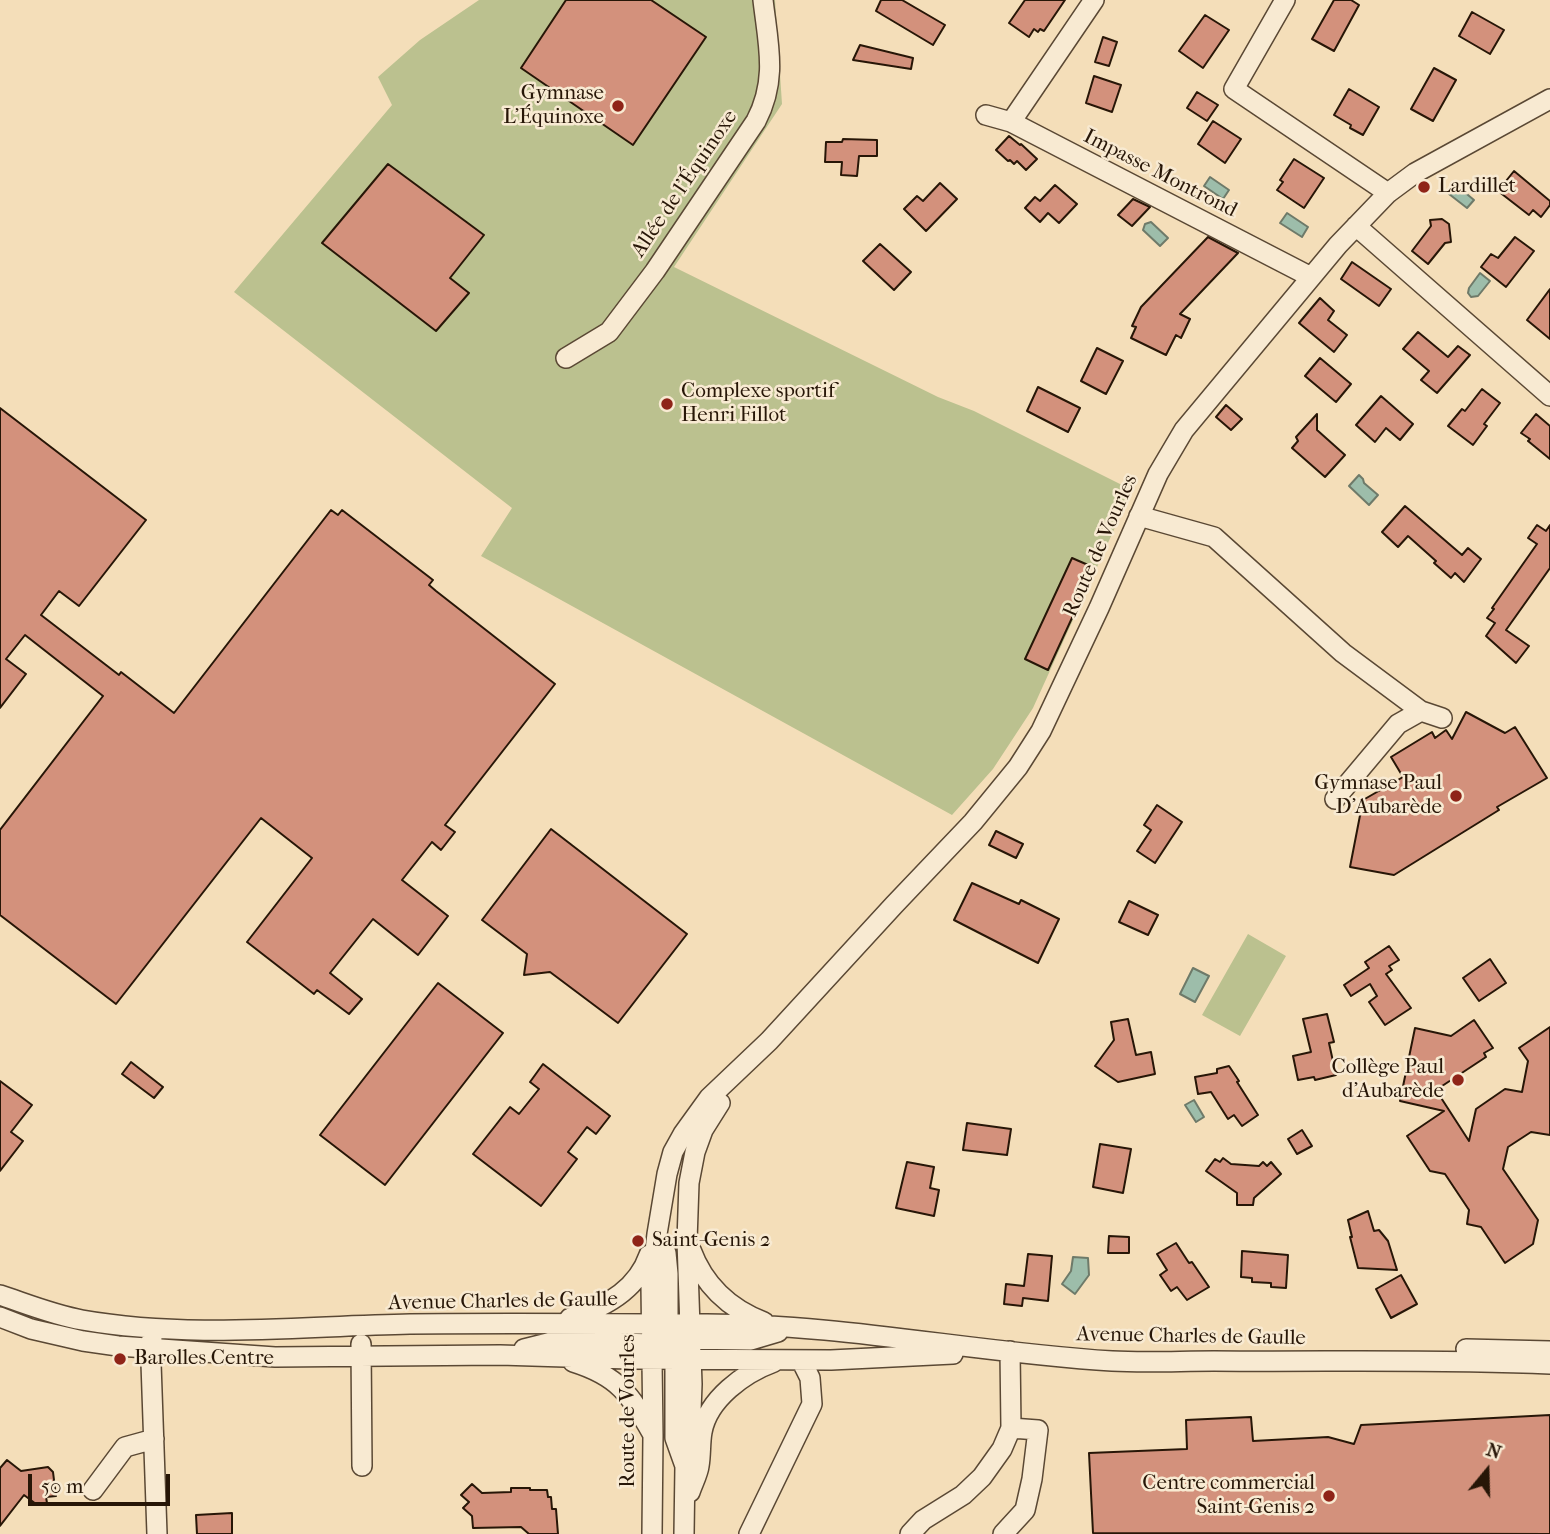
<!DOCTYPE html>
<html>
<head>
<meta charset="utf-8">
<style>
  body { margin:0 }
  #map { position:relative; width:1550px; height:1534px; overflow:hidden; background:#f4deb9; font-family:"IM FELL French Canon",serif }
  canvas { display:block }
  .north { position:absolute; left:1452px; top:1436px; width:70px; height:70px; -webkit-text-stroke:5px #f8ead2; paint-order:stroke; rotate:19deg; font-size:19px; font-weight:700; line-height:28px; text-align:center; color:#271607 }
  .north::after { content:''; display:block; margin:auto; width:24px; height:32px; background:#271607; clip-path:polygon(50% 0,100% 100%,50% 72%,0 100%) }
  .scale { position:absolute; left:28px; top:1474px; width:142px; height:32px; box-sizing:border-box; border:4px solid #271607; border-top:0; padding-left:9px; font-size:21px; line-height:24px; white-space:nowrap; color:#271607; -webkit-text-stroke:5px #f8ead2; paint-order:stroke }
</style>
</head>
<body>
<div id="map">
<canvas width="1550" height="1534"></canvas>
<div class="north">N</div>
<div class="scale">50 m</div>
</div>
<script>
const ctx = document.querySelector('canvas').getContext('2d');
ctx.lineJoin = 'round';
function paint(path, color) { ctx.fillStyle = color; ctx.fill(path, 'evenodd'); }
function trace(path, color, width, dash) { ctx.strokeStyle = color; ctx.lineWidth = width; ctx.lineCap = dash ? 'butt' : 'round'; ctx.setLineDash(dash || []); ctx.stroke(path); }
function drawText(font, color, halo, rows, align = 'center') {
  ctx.font = font + ' "IM FELL French Canon",serif'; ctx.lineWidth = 5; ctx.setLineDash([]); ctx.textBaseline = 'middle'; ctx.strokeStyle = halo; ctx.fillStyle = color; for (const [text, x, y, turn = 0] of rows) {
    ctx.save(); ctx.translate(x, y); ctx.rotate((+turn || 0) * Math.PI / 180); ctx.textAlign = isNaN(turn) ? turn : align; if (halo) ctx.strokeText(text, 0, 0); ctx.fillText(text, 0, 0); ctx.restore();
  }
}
paint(new Path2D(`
  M479,0H775L782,104L674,267L938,397L974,411L1132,490L1033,708L993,769L952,815L481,556L512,508L234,292L392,105L378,77L420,40Z
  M1248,934L1286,956L1240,1036L1202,1015Z`), '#bbc18f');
const water = new Path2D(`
  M1210,177L1229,190L1223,199L1204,186Z
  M1456,185L1474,200L1467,208L1449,194Z
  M1287,213L1308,227L1302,237L1280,223Z
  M1151,222L1168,238L1160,246L1143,230L1145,224Z
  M1480,273L1490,281L1478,296L1471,297L1468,293L1469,288Z
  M1359,475L1363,479L1364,483L1378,495L1369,505L1349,486Z
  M1193,968L1209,976L1195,1002L1180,994Z
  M1194,1100L1204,1117L1196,1122L1185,1105Z
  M1073,1257L1088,1258L1089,1275L1075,1294L1062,1284L1071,1271Z`);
paint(water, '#9dbdaa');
trace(water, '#6e7a69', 2);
const building = new Path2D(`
  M566,0H651L706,37L633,145L521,68Z
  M881,0H902L945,25L933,45L876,11Z
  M1025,0H1065L1044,31L1040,29L1038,32L1034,29L1029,37L1009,23Z
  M1334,0H1351L1359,5L1334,51L1312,39Z
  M1472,12L1504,30L1490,54L1459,36Z
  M1205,15L1229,30L1203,68L1179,51Z
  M1103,37L1117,42L1109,66L1095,62Z
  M860,45L913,58L911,69L853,60Z
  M1434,68L1456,80L1433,121L1411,109Z
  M1094,76L1121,85L1112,112L1086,103Z
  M1349,89L1379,107L1363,135L1350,128L1351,125L1334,115Z
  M1197,92L1218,105L1207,121L1187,108Z
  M1213,121L1241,139L1225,163L1198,144Z
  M1009,136L1020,145L1021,144L1037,159L1026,170L1017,161L1014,164L1010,160L1008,161L996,150Z
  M843,139L877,140V156H859L857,176L841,175L842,162H825L826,142H842Z
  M1294,159L1324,178L1304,208L1277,190L1283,182L1280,180Z
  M388,164L484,235L450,278L469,293L436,331L322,243Z
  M1514,171L1550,201V205L1541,217L1533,210L1529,215L1498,191Z
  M940,183L957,199L926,231L904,209L917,196L923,201Z
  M1055,185L1077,204L1059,223L1048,213L1040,222L1025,208L1035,197L1040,201Z
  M1133,199L1150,207L1132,226L1118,215Z
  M1442,219L1449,224L1451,242L1445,243L1428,264L1412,251L1431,226L1430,220Z
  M1208,237L1238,253L1180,314L1190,319L1181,338L1176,335L1166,355L1131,338L1136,327L1132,326L1141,307Z
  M1515,237L1534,251L1506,287L1481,267L1491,254L1498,258Z
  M880,244L911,272L894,290L863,261Z
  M1352,262L1391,289L1379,306L1341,279Z
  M1550,289V339L1527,320Z
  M1320,298L1334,311L1328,320L1347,335L1334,352L1299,323Z
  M1418,332L1448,357L1458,346L1470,355L1437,393L1421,380L1429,371L1403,349Z
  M1097,348L1123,361L1106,394L1081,381Z
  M1320,358L1351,384L1336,402L1305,376Z
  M1038,387L1080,408L1068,432L1027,411Z
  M1482,389L1500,403L1484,424L1487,426L1473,445L1448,426L1462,409L1465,411Z
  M1381,396L1413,424L1400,440L1386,428L1375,442L1356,425Z
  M1226,405L1242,419L1231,430L1216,417Z
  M0,408L146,520L79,606L59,591L41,615L119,675L121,672L174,713L331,510L338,515L342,510L433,580L429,585L436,591L555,684L445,825L455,832L441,850L432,842L402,880L448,916L418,955L373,919L330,973L362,999L349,1014L317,990L314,994L247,942L312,858L261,818L116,1004L0,915V830L103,696L25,635L6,659L26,674L0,708Z
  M1317,414V430L1345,455L1325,477L1292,448L1298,441L1296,437Z
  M1536,414L1550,426V459L1528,441L1530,439L1521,433Z
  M1405,506L1462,555L1468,548L1481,559L1464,582L1455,573L1451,578L1434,563L1436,561L1408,536L1398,547L1382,532Z
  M1537,525L1546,531L1550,525V568L1506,630L1529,646L1516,663L1486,636L1495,623L1487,618L1494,609L1492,608L1537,544L1528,538Z
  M1072,558L1095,568L1048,670L1025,659Z
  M1466,712L1505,733L1515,727L1547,778L1497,807L1499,810L1394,875L1350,867L1363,800L1403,777L1391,757L1432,732L1435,738L1446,730L1452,739Z
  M1157,805L1182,822L1155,863L1137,851L1151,830L1144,825Z
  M551,829L687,934L618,1023L550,972L524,975L527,954L482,920Z
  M996,831L1023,844L1016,858L989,845Z
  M972,883L1019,904L1021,900L1059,919L1038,963L954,920Z
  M1129,901L1158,915L1148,935L1119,922Z
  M1389,946L1399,960L1389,966L1392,970L1386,974L1411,1008L1385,1025L1369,1002L1377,996L1370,984L1351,996L1344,985L1369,968L1365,962Z
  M1490,959L1506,983L1479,1001L1463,978Z
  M438,983L503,1033L385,1185L320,1135Z
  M1327,1014L1334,1042L1329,1043L1336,1075L1315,1080L1314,1077L1298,1080L1293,1056L1311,1052L1303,1019Z
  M1128,1019L1136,1055L1151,1052L1155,1074L1118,1082L1095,1066L1114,1040L1111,1022Z
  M1474,1020L1493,1048L1484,1053L1486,1057L1436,1090L1469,1141L1476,1109L1505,1089L1522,1092L1528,1061L1519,1048L1550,1027V1135L1531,1132L1508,1147L1503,1169L1538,1220L1533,1244L1505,1263L1481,1227L1467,1224L1469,1210L1445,1174L1430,1171L1407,1136L1444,1111L1400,1101L1415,1028L1451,1036Z
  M131,1062L163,1087L154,1098L122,1074Z
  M543,1064L610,1116L596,1134L587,1127L568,1152L577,1159L541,1206L473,1154L510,1107L519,1114L539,1089L530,1082Z
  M1229,1066L1239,1081L1237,1082L1258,1115L1242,1126L1234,1115L1228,1119L1211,1092L1198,1094L1195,1077L1217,1073V1069Z
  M0,1081L32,1105L11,1132L23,1141L0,1171Z
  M967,1123L1011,1129L1007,1155L963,1150Z
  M1302,1130L1312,1146L1297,1154L1288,1139Z
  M1100,1144L1131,1149L1123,1193L1093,1187Z
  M1223,1158L1231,1164L1259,1166L1263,1162L1267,1166L1271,1162L1281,1174L1254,1198L1253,1205H1237V1193L1206,1171L1215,1159L1220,1162Z
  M907,1162L934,1167L930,1188L939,1190L934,1216L896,1208Z
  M1368,1211L1374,1231L1379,1230L1388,1241L1397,1270L1358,1268L1350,1237H1352L1348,1220Z
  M1109,1236L1129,1237V1253H1108Z
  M1176,1243L1189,1263L1192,1262L1209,1287L1187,1300L1177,1287L1171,1291L1160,1275L1167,1270L1157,1254Z
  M1242,1251L1288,1255L1286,1288L1271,1287V1283L1252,1282V1278L1241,1277Z
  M1028,1254L1052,1256L1048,1301L1023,1298L1022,1306L1004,1304L1006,1284L1024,1286Z
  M1401,1275L1417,1304L1391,1318L1376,1289Z
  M1550,1415V1534L1093,1533L1089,1453L1187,1449L1186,1420L1251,1417L1253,1441L1328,1437L1354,1444L1361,1425Z
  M7,1460L21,1471L48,1467L53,1472L56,1496L46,1497L47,1503L36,1504L24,1495L0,1526V1468Z
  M472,1484L482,1493L511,1492V1488H530V1490H547L548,1497H551L552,1509H556L558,1534H529L521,1527L473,1528L472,1516L463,1508L469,1502L461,1495Z
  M232,1513V1534H197L196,1515Z`);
paint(building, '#d3917c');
trace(building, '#271607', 2);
const minor = new Path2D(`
  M1285,0L1234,89L1388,193
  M986,115L1011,122L1311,277
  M1011,122L1094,0
  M1356,226L1550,396
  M566,358L609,332L655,271L756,121C778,79 768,44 763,0
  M1139,516L1214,537L1343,653L1421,711L1442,718
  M1335,799L1398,724L1421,711
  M660,1241L666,1253L668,1274V1324L675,1359V1438L685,1466
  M691,1250C704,1285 730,1309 764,1322
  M0,1295C27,1304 54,1315 82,1320C191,1339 301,1326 410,1324C509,1323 608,1324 707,1324C843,1324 977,1353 1112,1361C1146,1363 1180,1361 1214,1361C1326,1362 1438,1359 1550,1364
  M0,1317L31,1329L83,1341L118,1346L275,1357L500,1355L629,1359L831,1360L953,1354
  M570,1318C604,1308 637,1290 649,1255
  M152,1336L151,1363L157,1534
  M361,1344L362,1466
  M524,1349L556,1341L652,1344L681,1339L751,1340L778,1332
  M1466,1349L1550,1351
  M573,1362C618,1376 630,1394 652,1433
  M93,1490L125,1447L154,1439
  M690,1492C693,1483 698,1474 699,1466C701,1455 700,1443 702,1432C708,1399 744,1373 774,1362
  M652,1534L653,1436L651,1285L657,1234L667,1174L673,1152L683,1134L709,1098L769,1041L894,905L973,822L1018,767L1041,731L1099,608L1158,474L1184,430L1338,245L1388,193L1415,173L1550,99
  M684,1534L685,1466L690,1438L692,1384L687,1241L689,1183L695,1152L703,1130L720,1103
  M749,1534L812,1404L810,1378L801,1360
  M910,1534L923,1520L963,1495L982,1477L1002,1449L1011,1428L1010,1351
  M1003,1534L1025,1510L1032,1479L1038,1430L1011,1428`);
trace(minor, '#5a4834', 22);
trace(minor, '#f8ead2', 19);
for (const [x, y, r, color] of [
  [618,106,7,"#8f2418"],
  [1424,187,7,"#8f2418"],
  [667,404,7,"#8f2418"],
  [1456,796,7,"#8f2418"],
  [1458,1080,7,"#8f2418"],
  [638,1241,7,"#8f2418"],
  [120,1359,7,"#8f2418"],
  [1329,1496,7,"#8f2418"]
]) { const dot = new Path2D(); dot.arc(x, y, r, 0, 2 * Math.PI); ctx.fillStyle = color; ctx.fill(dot); trace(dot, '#f8ead2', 2.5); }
drawText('21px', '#271607', '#f8ead2', [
  ["Gymnase",604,94],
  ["L'Équinoxe",604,118],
  ["Lardillet",1438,187,"left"],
  ["Complexe sportif",681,392,"left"],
  ["Henri Fillot",681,416,"left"],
  ["Gymnase Paul",1442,784],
  ["D'Aubarède",1442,808],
  ["Collège Paul",1444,1068],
  ["d'Aubarède",1444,1092],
  ["Saint-Genis 2",652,1241,"left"],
  ["Barolles Centre",134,1359,"left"],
  ["Centre commercial",1315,1484],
  ["Saint-Genis 2",1315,1508]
], 'right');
drawText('21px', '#271607', '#f8ead2', [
  ["Impasse Montrond",1160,174,27],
  ["Allée de l'Équinoxe",685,184,-56],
  ["Route de Vourles",1101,546,-66],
  ["Avenue Charles de Gaulle",503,1302,-1],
  ["Avenue Charles de Gaulle",1191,1337,1],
  ["Route de Vourles",629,1411,-90]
]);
</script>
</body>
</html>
